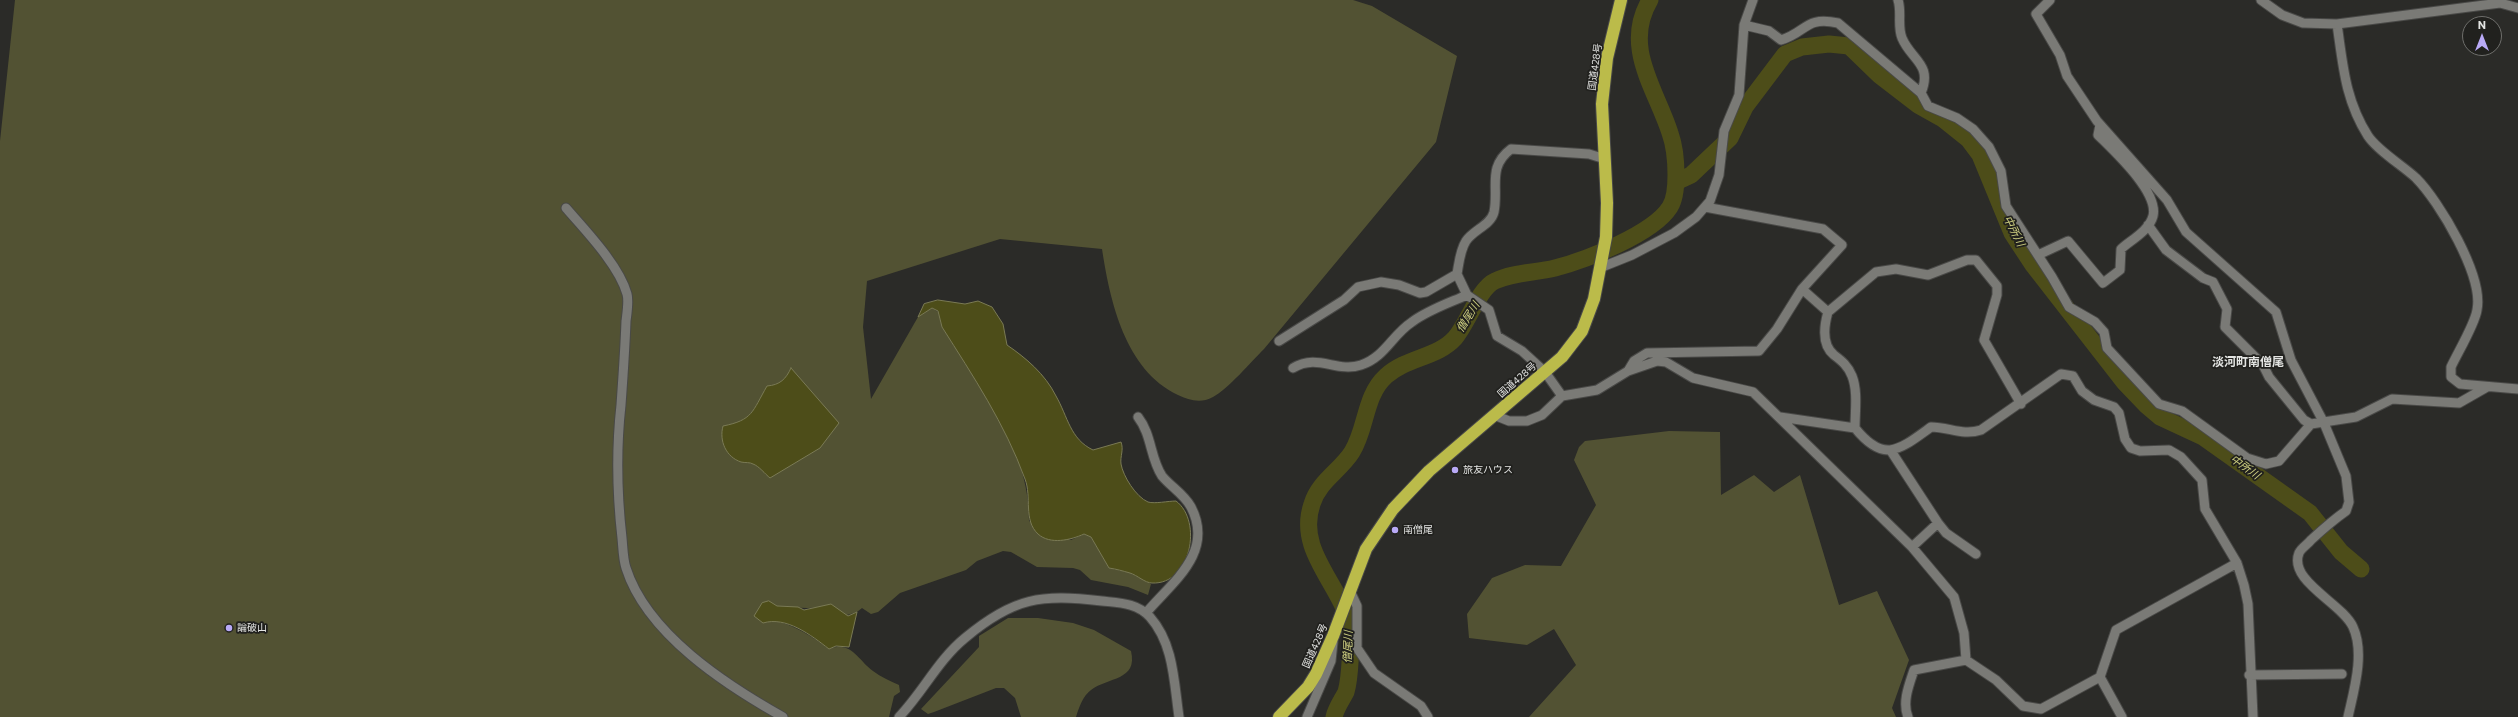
<!DOCTYPE html>
<html>
<head>
<meta charset="utf-8">
<style>
  body { margin:0 }
  #map { position:relative; width:2518px; height:717px; overflow:hidden; background:#2b2b28; font-family:Commissioner,sans-serif }
  canvas { display:block }
  .north { position:absolute; left:2462px; top:16px; width:40px; height:40px; box-sizing:border-box; background:#21211e; border:1px solid #6f6f6c; border-radius:50%; rotate:0deg; font-size:11px; font-weight:700; line-height:16px; text-align:center; color:#e3e4e2 }
  .north::after { content:''; display:block; margin:auto; width:14px; height:18px; background:#b9aaf7; clip-path:polygon(50% 0,100% 100%,50% 72%,0 100%) }
</style>
</head>
<body>
<div id="map">
<canvas width="2518" height="717"></canvas>
<div class="north">N</div>
</div>
<script>
const ctx = document.querySelector('canvas').getContext('2d');
ctx.lineJoin = 'round';
function paint(path, color) { ctx.fillStyle = color; ctx.fill(path, 'evenodd'); }
function trace(path, color, width, dash) { ctx.strokeStyle = color; ctx.lineWidth = width; ctx.lineCap = dash ? 'butt' : 'round'; ctx.setLineDash(dash || []); ctx.stroke(path); }
function drawText(font, color, halo, rows, align = 'center') {
  ctx.font = font + ' Commissioner,"Noto Sans JP",sans-serif'; ctx.lineWidth = 3.5; ctx.setLineDash([]); ctx.textBaseline = 'middle'; ctx.strokeStyle = halo; ctx.fillStyle = color; for (const [text, x, y, turn = 0] of rows) {
    ctx.save(); ctx.translate(x, y); ctx.rotate((+turn || 0) * Math.PI / 180); ctx.textAlign = isNaN(turn) ? turn : align; if (halo) ctx.strokeText(text, 0, 0); ctx.fillText(text, 0, 0); ctx.restore();
  }
}
paint(new Path2D(`
  M15,0H1353L1372,6L1457,56L1436,142L1264,349C1251,362 1228,389 1213,397C1200,404 1189,400 1178,395C1125,370 1110,301 1102,249L1000,239L867,281L863,327L871,399L918,317L932,308L938,312L942,327C979,385 1030,448 1029,521L1071,540L1084,534L1091,537L1109,568L1131,573L1151,584L1148,595L1128,587L1091,580L1080,570L1073,568L1037,567L1011,552L1003,551L977,561L966,570L900,593L878,612L871,614L862,608L857,612L844,616L831,604C812,611 797,607 777,606L773,620C794,625 812,636 829,649C851,640 858,660 873,671C881,677 890,681 899,685L900,692L894,696L889,717H0V141Z
  M1669,431L1720,432L1721,495L1754,475L1774,492L1800,475L1839,605L1877,591L1909,660L1892,708L1896,717H1529L1576,665L1554,629L1527,645L1469,638L1467,614L1492,578L1525,565L1561,566L1596,505L1574,460L1579,447L1585,441Z
  M1008,618H1038L1073,623L1094,630L1131,651C1138,681 1108,677 1091,690C1083,696 1079,707 1076,717H1021L1015,698L1004,688H996L934,712L928,714L921,709L979,647V636Z`), '#525233');
const water = new Path2D(`
  M938,300L965,304L978,301L992,307L1003,324L1007,345C1026,358 1045,374 1056,396C1068,417 1070,439 1093,450L1121,442C1124,450 1120,456 1121,464C1123,476 1136,497 1148,502C1155,504 1168,501 1176,501C1203,521 1191,585 1152,583C1145,583 1137,575 1130,573C1123,571 1116,569 1109,568L1091,537L1084,534C1071,540 1050,545 1038,534C1023,520 1032,497 1025,479C1005,424 973,376 942,327L938,311L932,308L918,317L924,304Z
  M791,368L839,423L820,448L770,478C765,474 759,466 753,464C750,462 745,463 741,462C726,457 719,441 723,426C753,420 752,412 767,386C780,385 786,379 791,368Z
  M769,601L777,606L798,607L804,610L831,604L848,616L857,612L849,647L836,646L829,649C811,635 786,616 763,623L754,616L762,603Z`);
paint(water, '#4d4d19');
trace(water, '#7a7a55', 1);
trace(new Path2D(`
  M1676,182L1691,175L1730,138L1745,107L1785,54L1802,47L1829,44L1849,46L1879,75L1918,105L1943,119L1968,139L1980,155L2012,233L2033,265L2124,382L2147,406L2160,417L2203,437L2310,513L2341,552L2361,569
  M1334,717C1336,708 1342,700 1346,692C1350,679 1352,639 1350,626C1340,583 1296,551 1312,504C1319,481 1340,471 1352,452C1367,428 1364,396 1386,376C1407,357 1437,358 1455,338C1468,323 1479,288 1495,281C1513,272 1536,273 1555,268C1586,260 1653,234 1670,207C1675,199 1676,184 1676,175C1676,160 1675,147 1670,133C1656,89 1622,47 1650,0`), '#4d4d19', 17);
const minor = new Path2D(`
  M1898,0C1902,12 1897,26 1902,38C1911,60 1933,64 1921,93
  M2050,0L2036,14L2060,55L2067,76L2097,121L2167,200L2186,232L2276,312L2291,360L2324,423L2346,476L2349,502L2346,511C2333,520 2323,529 2311,540C2308,544 2301,548 2299,553C2288,581 2342,603 2353,627C2365,653 2354,690 2348,717
  M2261,0L2282,15L2303,23L2337,24L2500,3L2518,8
  M2337,24C2343,65 2345,100 2368,136C2378,151 2402,165 2416,178C2439,201 2484,276 2477,310C2475,324 2458,352 2451,367V377L2460,384L2518,389
  M1744,25L1769,31L1781,40C1807,32 1805,16 1838,23L1921,93L1928,106L1957,118L1973,129L1989,147L2001,171L2006,206L2052,277L2069,307L2095,322L2104,332L2107,348L2159,404L2182,411L2247,458L2266,464L2279,461L2311,424
  M1705,207L1823,229L1842,245L1802,289
  M566,208C585,230 619,265 627,294C629,301 627,313 626,321C625,349 623,377 621,405C616,450 617,494 622,538C623,548 623,559 626,568C647,634 726,685 783,717
  M2148,225L2166,250L2203,278L2213,282L2227,309L2225,327L2263,365L2269,377L2304,420L2311,424L2356,417L2392,399L2459,403L2487,387
  M2038,255L2068,241L2103,283L2120,270L2121,249C2131,240 2149,231 2153,216C2159,192 2114,151 2098,135L2100,125
  M1602,267L1632,255L1674,233L1696,217L1710,201L1719,175L1724,131L1739,95L1744,25L1753,0
  M1457,274L1467,295L1489,310L1497,336L1522,351L1545,372L1562,396
  M1828,312C1824,326 1822,345 1834,355C1842,361 1848,366 1852,376C1858,391 1855,411 1855,428
  M1279,341L1344,300L1358,287L1381,282L1399,285L1420,293L1426,292L1457,274C1459,263 1460,250 1466,241C1473,230 1491,225 1494,212C1499,187 1487,167 1511,149L1589,154L1605,159
  M1293,368C1318,353 1336,373 1361,365C1385,357 1392,335 1412,322C1428,310 1449,303 1467,295
  M1628,371L1634,361L1647,353L1759,351L1777,329L1802,289L1828,312L1876,272L1896,269L1928,275L1967,260H1976L1997,286V295L1984,340L2021,404
  M1494,415L1509,421H1527L1542,415L1562,396L1597,390L1628,371L1657,361L1666,362L1693,378L1753,392L1912,547L1954,597L1964,633L1966,660
  M1138,417C1152,435 1150,458 1162,476C1171,487 1184,494 1191,507C1215,553 1171,583 1146,613
  M1780,417L1855,428C1884,464 1899,450 1931,427C1949,427 1963,436 1981,430L2061,374L2073,376L2082,391L2094,400L2114,407L2119,413L2125,439L2131,448L2140,451L2169,450L2181,457L2202,480L2205,509L2237,563L2244,585L2248,604L2253,717
  M1891,451L1938,523L1946,533L1976,554
  M1912,547L1938,523
  M1350,591L1357,606V648L1374,673L1421,706L1428,717
  M2249,675L2342,674
  M2100,677L2122,717
  M899,717C923,692 938,660 965,638C1014,597 1041,594 1102,601C1120,603 1137,603 1150,617C1174,644 1174,683 1179,717
  M1307,717L1331,661L1333,642
  M1908,717C1902,702 1909,685 1914,670L1966,660L1996,680L2023,706L2041,709L2100,677L2116,630L2237,563`);
const highway = new Path2D(`
  M1279,717L1308,687L1316,674L1333,636L1366,549L1393,509L1429,471L1562,357L1582,331L1594,299L1606,237L1607,203L1602,104L1607,58L1621,0`);
trace(minor, '#494947', 11);
trace(highway, '#494947', 14);
trace(minor, '#7a7a76', 9);
trace(highway, '#bbbb4a', 12);
for (const [x, y, r, color] of [
  [1455,470,4,"#b9aaf7"],
  [1395,530,4,"#b9aaf7"],
  [229,628,4,"#b9aaf7"]
]) { const dot = new Path2D(); dot.arc(x, y, r, 0, 2 * Math.PI); ctx.fillStyle = color; ctx.fill(dot); trace(dot, '#21211e', 1.5); }
drawText('10px', '#e3e4e2', '#21211e', [
  ["国道428号",1595,67,-82],
  ["国道428号",1517,380,-41],
  ["国道428号",1315,646,-66]
]);
drawText('10px', '#e3e4e2', '#21211e', [
  ["旅友ハウス",1463,470],
  ["南僧尾",1403,530],
  ["論破山",237,628]
], 'left');
drawText('italic 11px', '#cecf80', '#21211e', [
  ["中所川",2014,231,63],
  ["僧尾川",1468,317,-58],
  ["中所川",2245,467,35],
  ["僧尾川",1348,647,-88]
]);
drawText('bold 12px', '#e3e4e2', '#21211e', [
  ["淡河町南僧尾",2248,362]
]);
</script>
</body>
</html>
